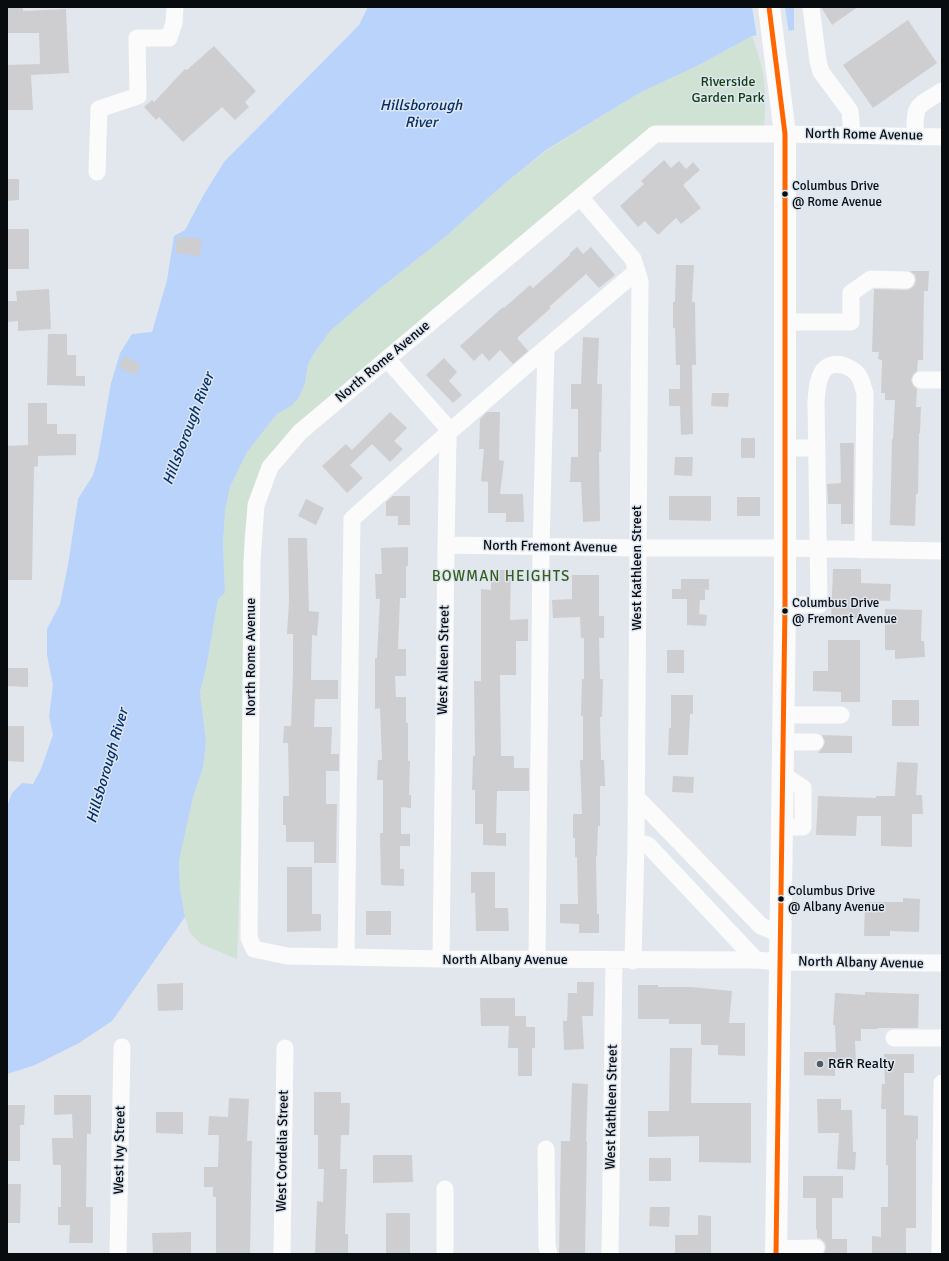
<!DOCTYPE html>
<html>
<head>
<meta charset="utf-8">
<style>
  body { margin:0 }
  #map { position:relative; width:949px; height:1261px; overflow:hidden; background:#e2e7ed; font-family:Signika,sans-serif }
  canvas { display:block }
  .frame { position:absolute; inset:0; border:8px solid #090c0f; pointer-events:none }
</style>
</head>
<body>
<div id="map">
<canvas width="949" height="1261"></canvas>
<div class="frame"></div>
</div>
<script>
const ctx = document.querySelector('canvas').getContext('2d');
ctx.lineJoin = 'round';
function paint(path, color) { ctx.fillStyle = color; ctx.fill(path, 'evenodd'); }
function trace(path, color, width, dash) { ctx.strokeStyle = color; ctx.lineWidth = width; ctx.lineCap = dash ? 'butt' : 'round'; ctx.setLineDash(dash || []); ctx.stroke(path); }
function drawText(font, color, halo, rows, align = 'center') {
  ctx.font = font + ' Signika,sans-serif'; ctx.lineWidth = 3; ctx.setLineDash([]); ctx.textBaseline = 'middle'; ctx.strokeStyle = halo; ctx.fillStyle = color; for (const [text, x, y, turn = 0] of rows) {
    ctx.save(); ctx.translate(x, y); ctx.rotate((+turn || 0) * Math.PI / 180); ctx.textAlign = isNaN(turn) ? turn : align; if (halo) ctx.strokeText(text, 0, 0); ctx.fillText(text, 0, 0); ctx.restore();
  }
}
paint(new Path2D(`
  M752,36C757,50 762,65 764,79C766,95 765,111 764,127H651L294,427L248,508L244,537L243,781L237,959L201,944L190,933L185,917L180,889L179,861L193,797L203,768L206,742L200,692L206,669L218,599L225,593L223,543L225,511L230,487L247,452L277,414L291,406L305,383L308,364L315,352L331,330L378,290L445,237L503,185L546,151L641,92L695,67Z`), '#cfe2d3');
paint(new Path2D(`
  M368,7H794V30L752,36L695,67L641,92L546,150L503,185L445,237L378,290L331,330L315,352L308,364L305,383L299,397L291,406L277,414L247,452L230,487L225,511L223,543L225,593L218,599L206,669L200,692L206,742L203,768L193,797L179,861L180,889L185,917L112,1021L79,1043L35,1065L7,1074V806L12,793L22,783L33,784L41,769L53,735L49,716L53,685L47,655V629L60,604L68,565L78,499L93,475L98,458L111,383L120,353L132,334L152,332L167,280L174,236L185,230L203,196L224,162L359,25Z`), '#b9d3fa');
paint(new Path2D(`
  M752,7H785L789,33L757,38Z`), '#e2e7ed');
paint(new Path2D(`
  M7,7L23,8V11L66,9L69,73L31,75L33,110H7V65L40,64L39,33H7Z
  M821,7H858L832,25Z
  M908,20L937,63L873,108L843,65Z
  M214,46L256,91L245,102L249,107L235,120L222,107L183,142L159,117L156,120L144,107L152,100L154,102L185,69L187,70Z
  M664,160L671,168L679,161L686,169L693,162L700,170L683,185L701,208L681,224L676,218L658,235L645,221L638,227L620,206L644,184L641,181Z
  M7,179H19V200L7,201Z
  M7,229H29V269H7Z
  M177,237L202,239L200,256L176,253Z
  M577,247L583,254L591,247L615,275L599,288L586,274L549,307L551,308L517,338L528,351L513,364L500,350L489,361L482,353L474,361L460,346L503,307L504,308L530,285L533,288L570,255L569,254Z
  M676,265H694L692,302H695L696,365H692L693,434L681,435L680,406H669V389H680V365H676L675,328H673V302H675Z
  M910,271H929L928,291H924L923,360H918L917,371L913,375L911,380L913,385L917,389L916,407H921L920,433H919L918,494H916L915,526L890,525L892,439H893L895,400H885V393H881L882,360L878,359L879,352H872L874,289L906,290L910,289L914,286L916,280L915,275Z
  M49,289L51,329L18,331V321L7,322V301H17L16,291Z
  M48,334H67V355H76V376H85V386L47,385Z
  M583,337L599,338L597,384H602L601,452H599L600,521L583,522L581,482H570L571,457H578V409H571V384H581Z
  M124,356L140,364L136,375L119,368Z
  M444,358L457,372L449,381L462,395L453,403L426,375Z
  M712,393H729L728,407L711,406Z
  M28,403H47V424H57V434H76V455L38,456V466L34,467L32,580H7V446L28,445Z
  M390,412L407,428L394,441L403,449L390,462L372,444L350,465L363,478L347,493L322,466L346,444L352,450Z
  M487,412H500L499,460L504,461L500,494H523L524,522H506V513H488V482L481,481L484,449H479L480,419Z
  M741,438H755V458H741Z
  M840,443H854L853,524H841V504H828L827,484L841,483Z
  M675,457H693L692,476L674,475Z
  M393,496H410V525H398V516H386V502Z
  M669,496H711V521L669,520Z
  M737,497H760V516H737Z
  M306,499L324,508L316,525L298,516Z
  M288,538H307L309,611L319,612L317,636L312,635L311,680H338V699H315L314,727H332L331,754H339V771H326V804H337L336,863H314V842H286V825H283V796H289L288,743H283L284,726H291L293,672V634H287L289,602Z
  M408,547V566H406V598H400L398,649H406V676H395L396,697H406V723H408V761H410L409,795H411V808L401,807V834H410V846H400V869H404V886L381,885L380,833H383V780H377L378,760H382L380,708L375,709V658H377L380,599H376L375,574H382L381,548Z
  M833,569H861V583L891,584L890,601L860,600V619H831Z
  M491,570H511L510,620L528,619V641H516V675H500L501,756H514V768H529V791H497L496,833H506V846L483,845V824H475V790H472L473,756H475L474,681H481V589L491,590Z
  M572,575H599V616H604V638H599L600,679H603L602,717H600L601,760H604L605,786H600V826H598L597,856H596L597,914H599V933H579V924L560,923V904H578L577,857H575V838H573V814H582L580,760H583V716H581L582,679H584V638H581L580,617L553,618L552,600L572,599Z
  M681,579H709V590L700,589L705,590V600H700L699,614L707,615L706,626L687,625V599H672V589H681Z
  M885,609L922,610L921,641H924L925,657L895,659V650H885Z
  M828,640H860V702H841V692L813,691V671H828Z
  M667,650H684V673H667Z
  M7,668H28V687L7,686Z
  M671,695H693V714H690L688,755H668L669,728H671Z
  M892,700H919V726H892Z
  M7,726H24V762L7,761Z
  M822,735L852,736V753H818L823,747L825,742Z
  M897,762L918,763L916,795H922L923,814H912V847L881,846V816H857L856,836L816,835L818,796L876,798V796H895Z
  M673,776L694,777L693,793L672,792Z
  M287,867H312V914H321V931L287,932Z
  M471,872H495V908H508L509,931H476L475,893H471Z
  M903,898L920,899L919,932L890,931V936H864L865,902H903Z
  M366,911H391V935H366Z
  M577,982H594L593,1016H582L584,1049L564,1050L563,1021H567L568,993H577Z
  M183,983V1010L158,1011L157,984Z
  M638,985H658V987H691L732,991L729,1023H745V1056L718,1055V1045H701V1024H669V1019H638Z
  M865,992L919,994L918,1028H878V1029H861V1041H855L856,1063L835,1064V1076L804,1075V1052H836L835,1025H833L835,993L865,995Z
  M480,998H515V1016H526V1027H535V1048H532V1076H518V1048H508L509,1026H481Z
  M670,1048H692L691,1103H751V1163L699,1162V1136L648,1137V1111H669Z
  M884,1054H914V1073H904V1115L918,1116V1140L916,1139V1228H906V1254H872V1236L881,1237V1207H888V1165H886V1109H881L882,1084H885Z
  M572,1083L588,1084L586,1141H587L585,1254H559L561,1141H570Z
  M314,1092H341V1103H350L349,1135H341L340,1169H347L345,1234H348V1254H315L317,1201L323,1202L324,1169H318V1135H314Z
  M54,1095H91V1134H87L86,1207H93V1243H69L70,1225H58V1207H61V1165H53L52,1138H73L72,1114L54,1115Z
  M229,1098L249,1099L247,1141H252L250,1254H216V1197H213V1187H204V1167H218L219,1135H208L209,1116L228,1117Z
  M817,1099H841V1110H852L853,1152H856L855,1170L837,1169L839,1133H818Z
  M7,1105H25L24,1125H20V1161H7Z
  M156,1112H183V1134L156,1133Z
  M373,1155H412L413,1182L373,1183Z
  M649,1158H671V1181H649Z
  M803,1176H843V1198H832V1239H847V1254H824L826,1248L825,1243L821,1239L817,1238V1230H816V1198H803Z
  M7,1184H21L20,1223H7Z
  M650,1207H670L669,1227L649,1226Z
  M386,1213H410V1254H386Z
  M698,1215L711,1216V1254H675V1235H698Z
  M191,1232V1254H153L152,1233Z`), '#ceced0');
trace(new Path2D(`
  M811,7L818,61L821,72L850,111L852,135
  M915,136C915,103 915,108 942,91
  M942,137L785,134H655L300,432L270,467L256,505L252,561L249,938L254,949L287,956L346,957L441,959L756,960L781,962L942,963
  M97,172L99,109L138,96L137,38H169L174,23L175,7
  M580,197L633,259L640,281L636,842L633,961
  M786,322H851V293L871,279L906,280
  M387,359L446,426L448,439L446,545L441,959
  M921,380H942
  M785,448H817
  M446,545L637,548H785L942,551
  M785,605H819L816,401C817,391 817,380 823,371C832,358 854,366 860,378C862,382 863,388 865,393L863,550
  M783,715H841
  M783,742H815
  M636,797L761,926L781,934
  M782,827H803V788L783,775
  M636,842L648,845L756,960
  M346,957L352,519L447,434L546,348
  M537,960L541,547L546,348L637,271
  M894,1038H942
  M546,1149L547,1246L549,1254
  M776,1249L816,1248
  M118,1254L122,1047
  M282,1254L285,1048
  M445,1254V1189
  M610,1254L614,960
  M940,1254L942,1083`), '#fbfbfc', 17);
trace(new Path2D(`
  M769,7L785,134V605L776,1254`), '#fbfbfc', 22);
trace(new Path2D(`
  M769,7L785,134V605L776,1254`), '#f60', 5);
for (const [x, y, r, color] of [
  [785,194,3.5,"#090c0f"],
  [785,611,3.5,"#090c0f"],
  [781,899,3.5,"#090c0f"],
  [820,1064,4,"#55595d"]
]) { const dot = new Path2D(); dot.arc(x, y, r, 0, 2 * Math.PI); ctx.fillStyle = color; ctx.fill(dot); trace(dot, '#dee7f1', 1.5); }
drawText('13px', '#090c0f', '#dee7f1', [
  ["Columbus Drive",792,187],
  ["@ Rome Avenue",792,203],
  ["Columbus Drive",792,604],
  ["@ Fremont Avenue",792,620],
  ["Columbus Drive",788,892],
  ["@ Albany Avenue",788,908]
], 'left');
drawText('14px', '#123e0e', '#dee7f1', [
  ["Riverside",728,82],
  ["Garden Park",728,98]
]);
drawText('14px', '#090c0f', '#dee7f1', [
  ["North Rome Avenue",864,135,1],
  ["North Rome Avenue",383,362,-40],
  ["North Fremont Avenue",550,547,1],
  ["West Kathleen Street",637,568,-90],
  ["North Rome Avenue",251,657,-90],
  ["West Aileen Street",444,660,-89],
  ["North Albany Avenue",505,960],
  ["North Albany Avenue",861,963,1],
  ["West Kathleen Street",612,1107,-89],
  ["West Ivy Street",120,1150,-89],
  ["West Cordelia Street",283,1151,-89]
]);
drawText('14px', '#090c0f', '#dee7f1', [
  ["R&R Realty",828,1064]
], 'left');
drawText('italic 15px', '#052f6a', '#dee7f1', [
  ["Hillsborough",421,106],
  ["River",421,123],
  ["Hillsborough River",189,429,-69],
  ["Hillsborough River",108,766,-74]
]);
ctx.letterSpacing = '1px';
drawText('15px', '#385d20', '#dee7f1', [
  ["BOWMAN HEIGHTS",501,577]
]);
ctx.letterSpacing = '0px';
</script>
</body>
</html>
